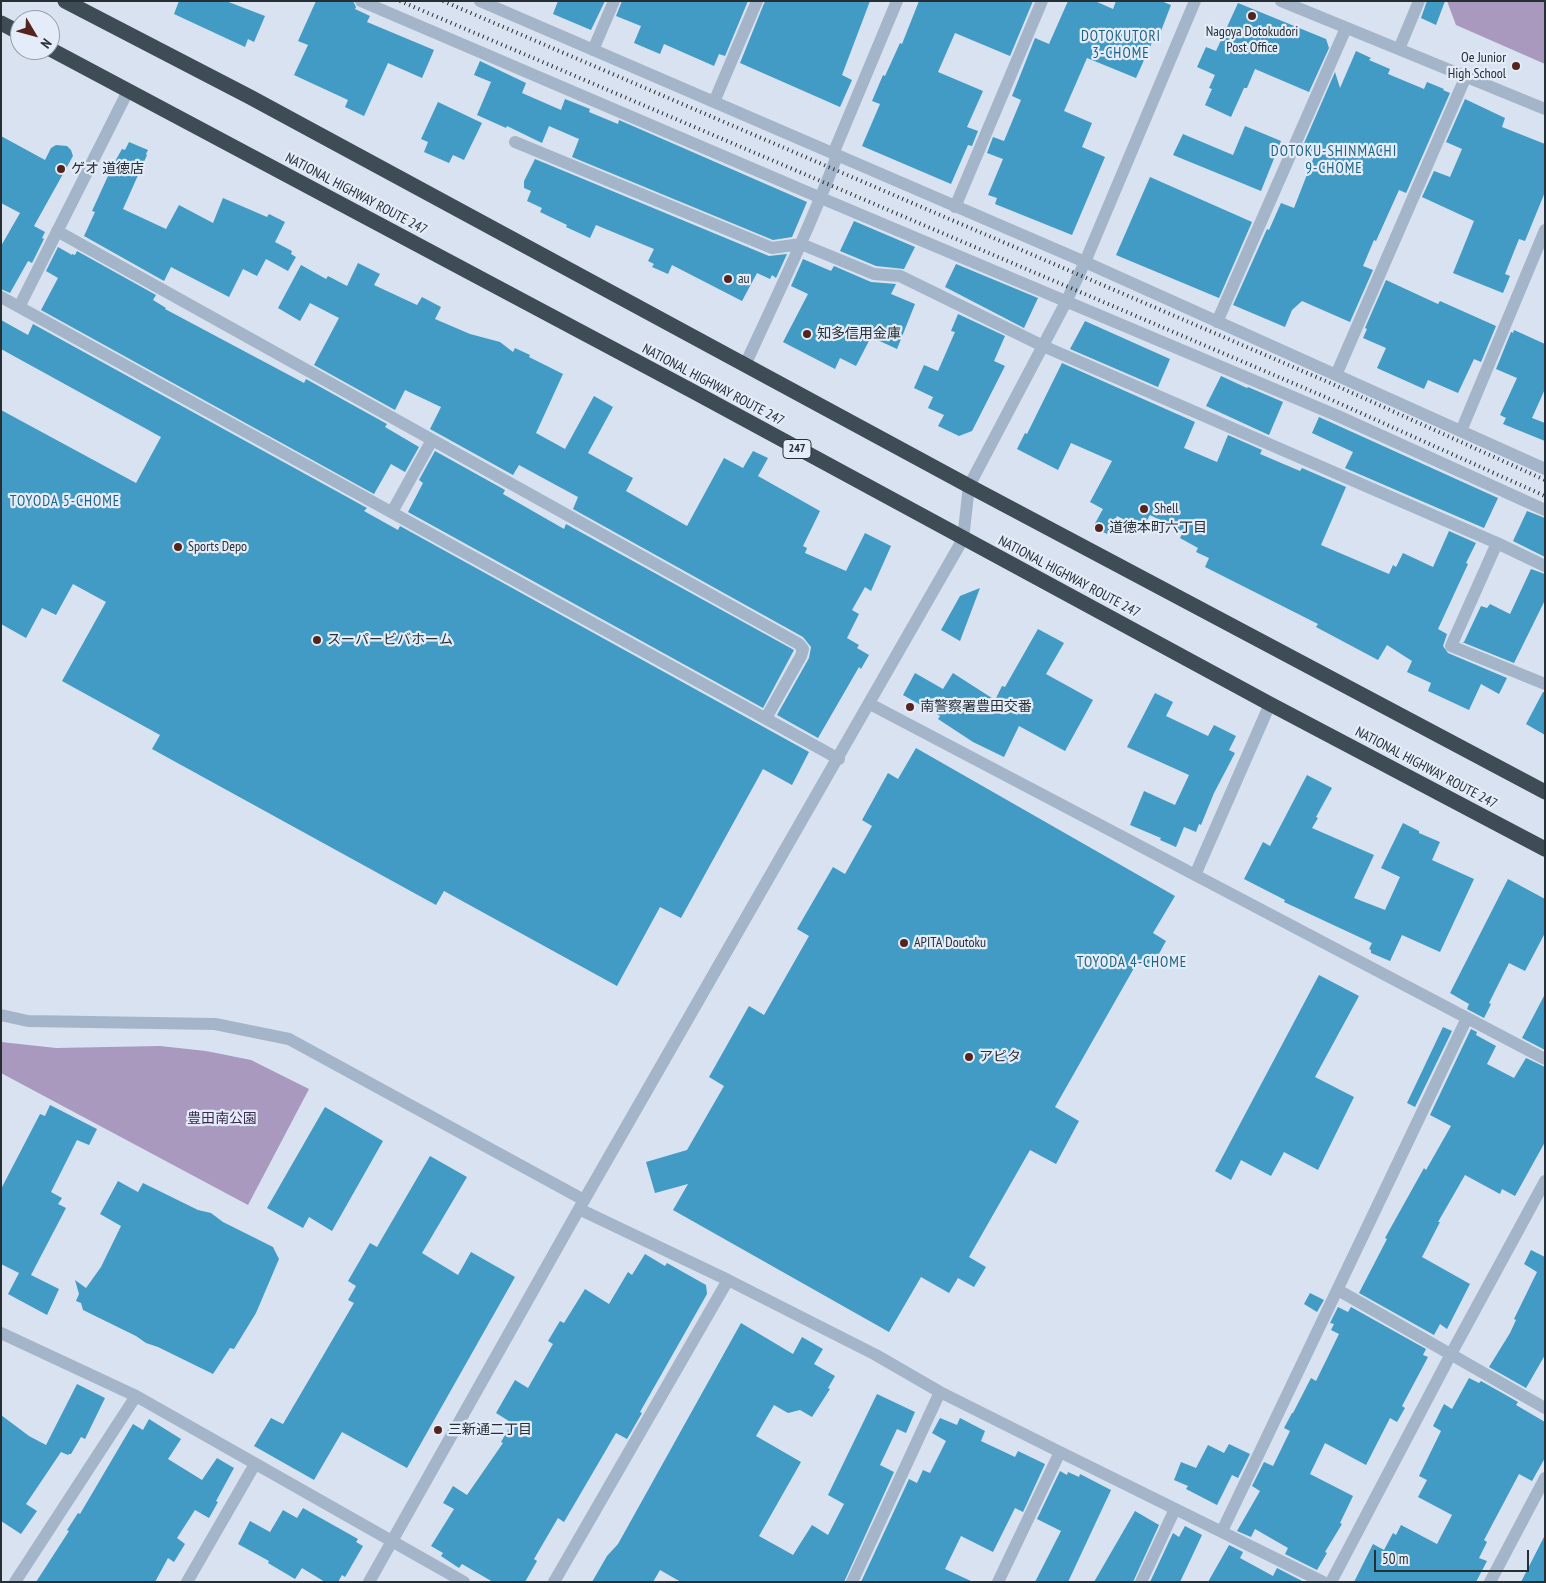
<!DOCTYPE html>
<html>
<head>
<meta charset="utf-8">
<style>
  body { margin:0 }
  #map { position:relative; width:1546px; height:1583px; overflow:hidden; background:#d8e2f1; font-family:"PT Sans Narrow",sans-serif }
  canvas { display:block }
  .frame { position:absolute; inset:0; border:2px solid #262f34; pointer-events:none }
  .north { position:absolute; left:10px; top:10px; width:50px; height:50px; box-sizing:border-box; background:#e4ecf9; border:1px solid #98a0aa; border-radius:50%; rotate:127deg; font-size:14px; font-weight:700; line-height:20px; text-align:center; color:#262f34 }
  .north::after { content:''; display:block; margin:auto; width:18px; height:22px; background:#55241c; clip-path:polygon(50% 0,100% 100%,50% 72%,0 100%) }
  .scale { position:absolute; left:1374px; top:1550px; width:155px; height:22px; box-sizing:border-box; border:2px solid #262f34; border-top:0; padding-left:6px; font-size:15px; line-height:18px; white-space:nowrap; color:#262f34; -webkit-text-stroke:4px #e4ecf9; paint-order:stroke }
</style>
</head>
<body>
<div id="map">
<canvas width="1546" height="1583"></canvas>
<div class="frame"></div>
<div class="north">N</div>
<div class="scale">50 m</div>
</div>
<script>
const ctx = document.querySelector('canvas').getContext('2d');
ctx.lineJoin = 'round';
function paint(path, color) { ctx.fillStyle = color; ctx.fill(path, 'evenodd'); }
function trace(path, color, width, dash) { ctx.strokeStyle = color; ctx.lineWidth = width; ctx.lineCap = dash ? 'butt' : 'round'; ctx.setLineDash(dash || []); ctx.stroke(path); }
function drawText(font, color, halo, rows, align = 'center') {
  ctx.font = font + ' "PT Sans Narrow","Noto Sans JP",sans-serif'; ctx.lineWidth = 4.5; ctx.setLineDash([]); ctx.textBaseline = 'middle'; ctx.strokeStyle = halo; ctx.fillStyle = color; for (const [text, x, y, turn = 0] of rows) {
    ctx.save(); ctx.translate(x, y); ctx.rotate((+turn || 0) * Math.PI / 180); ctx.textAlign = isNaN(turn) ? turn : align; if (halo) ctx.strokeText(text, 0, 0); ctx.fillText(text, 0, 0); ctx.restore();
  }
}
paint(new Path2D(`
  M1447,1H1545V64L1456,25Z
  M1,1042L56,1048L160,1046L206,1051L251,1060L309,1089L248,1205L1,1073Z`), '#a999bf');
paint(new Path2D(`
  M179,1H226L265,16L254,42L248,39L245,47L174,14Z
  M316,1H353L356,7L355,9L370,16L367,22L434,50L422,78L388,63L364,116L345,107L348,100L294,75L308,45L298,41Z
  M558,1H605L591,30L553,14Z
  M622,1H748L725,56L719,54L714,66L664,44L660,54L634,43L641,26L616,16Z
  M765,1H870L842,75L852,80L840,107L740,63Z
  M919,1H1033L1010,56L955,33L938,72L983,91L967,127L978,131L972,146L968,145L951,184L862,146L880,104L872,101L883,75L885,76L900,43L902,44Z
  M1068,1H1095L1113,9L1116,1H1161L1171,5L1161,31L1158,29L1136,78L1087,58L1064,111L1092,123L1082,147L1105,157L1072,235L995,204L997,198L988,195L1003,159L987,153L993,137L1004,141L1021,100L1012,96L1035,38L1049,44Z
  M1427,1H1445L1436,25L1421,18Z
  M1238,3L1326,39L1329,48L1309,92L1255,69L1247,88H1244L1231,117L1205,105L1212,89L1209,88L1215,75L1197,67L1206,47L1216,51Z
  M1356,51L1371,58L1369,60L1390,69L1388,74L1424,89L1427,82L1444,89L1443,90L1450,93L1407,191L1406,193L1399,190L1376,241L1374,240L1363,266L1373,270L1350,322L1302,301L1292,310L1285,327L1233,305L1267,229L1269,230L1281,203L1294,208L1315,154L1302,148L1335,72L1340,88Z
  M480,61L526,83L522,93L561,110L565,99L590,109L589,112L618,124L619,120L807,202L792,237L773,240L572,157L579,139L549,126L542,143L507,126L506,128L477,115L491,82L474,75Z
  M1465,99L1505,118L1502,127L1545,144V192L1525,241L1519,239L1505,274L1510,276L1503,293L1453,273L1474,221L1422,197L1434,171L1450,177L1462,149L1446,142Z
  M438,102L482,123L464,160L453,155L449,163L424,152L428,142L421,139Z
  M1245,126L1281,141L1261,191L1173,155L1183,134L1233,155Z
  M1,136L45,160L51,148L56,145L67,146L71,150L73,156L34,226L45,232L42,238L44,239L32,263L28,261L10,293L1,289V246L20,213L1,203Z
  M129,142L148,150L146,154L147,155L123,209L166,229L179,205L213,223L223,198L267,217L269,214L285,222L275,242L292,251L291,254L296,257L288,271L266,259L257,276L243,269L229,297L171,267L164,281L84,236L95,212L92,211L113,165L122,149L125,150Z
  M535,159L769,256L787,254L776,278L772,275L770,279L757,273L742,301L672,265L668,274L652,267L654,264L648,261L654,249L596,225L590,238L566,227L567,225L540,212L542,208L527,201L531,191L524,188V181Z
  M1150,177L1252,222L1219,298L1116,255Z
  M854,221L915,247L904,269L876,266L840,251Z
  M58,247L72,255V254L75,255L77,251L156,295L153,300L166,308L165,309L304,383L306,379L387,424L385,427L419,447L405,472L391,464L374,494L41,310L58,278L46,271Z
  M803,259L831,271L834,266L871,282L896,284L891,294L915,304L897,349L871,337L856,366L840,358L835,369L783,342L808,294L791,286Z
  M358,263L380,274L374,285L417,305L422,297L441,307L435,319L470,334L500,342L513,352L515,348L530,355L529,357L563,374L536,433L565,449L594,396L613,407L588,453L633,478L626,491L687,526L724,458L743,468L753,451L768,458L758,476L820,511L803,546L807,548L805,553L846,571L865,533L891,546L871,591L865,587L852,610L859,614L847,638L859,645L857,648L869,655L861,669L859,667L818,738L777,715L809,658L811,647L803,637L573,509L578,497L519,465L513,475L430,429L441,407L405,390L395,410L314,365L339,318L310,303L300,321L278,308L301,265L326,279L328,276L347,286Z
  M956,264L1038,298L1024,328L945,287Z
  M1386,280L1438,304L1440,301L1496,326L1481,362L1474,359L1458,393L1428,380L1424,389L1377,368L1386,348L1363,338L1367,329L1365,328Z
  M958,314L1005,336L994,361L1005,366L972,431L959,436L938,426L944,415L928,408L933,397L914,388L924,365L938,371L955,332L951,331Z
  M1,320L28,335L33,324L367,508L364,511L398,530L400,526L809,752L792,785L763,769L681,918L660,907L617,986L444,891L436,905L152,749L160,735L62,681L106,602L73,584L56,615L42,608L26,638L1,624V410L136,483L161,437L1,349Z
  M1085,321L1170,359L1158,387L1070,349Z
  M1514,330L1545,344V389L1532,418L1545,423V441L1503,424L1506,418L1500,415L1517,378L1496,369L1511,332L1513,333Z
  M1062,363L1195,422L1184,448L1217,462L1228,435L1262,450L1260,454L1300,471L1302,468L1346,487L1321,545L1389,574L1393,565L1396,567L1403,553L1433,567L1449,531L1476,543L1466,563L1468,564L1438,629L1447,634L1443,646L1448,653L1507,678L1499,694L1481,684L1469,710L1428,691L1431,683L1407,672L1412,661L1387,645L1378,660L1316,627L1318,624L1205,567L1209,558L1196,552L1198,548L1180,538L1183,532L1150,515L1142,529L1117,516L1107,534L1093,527L1103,509L1090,502L1112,461L1071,443L1058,470L1017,449L1025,433L1027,434Z
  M1221,376L1247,388L1248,387L1283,402L1269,435L1206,406Z
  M1319,417L1498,498L1484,528L1345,468L1353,452L1312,433Z
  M435,451L505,490L503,494L564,529L566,524L794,650L763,708L408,512L423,483L419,480Z
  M1527,511L1545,518V557L1513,541Z
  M1531,569L1545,574V600L1514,663L1462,642H1464L1481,606L1487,608L1490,604L1510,614Z
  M980,588L960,641L941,630L960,596Z
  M1038,629L1064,643L1046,674L1093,700L1065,751L1019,726L1004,757L973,742L938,719L940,716L903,695L915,673L943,689L953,673L995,700L1002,686L1005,687Z
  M1543,692H1545V735L1526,724Z
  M1155,693L1173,702L1166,716L1208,736L1214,725L1236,736L1229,750L1235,753L1214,793L1201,825L1199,824L1196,832L1184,827L1176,847L1160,840L1161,838L1130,825L1144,791L1175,805L1189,775L1127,747Z
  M916,748L1175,896L1153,933L1166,941L1151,968L1138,961L1055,1107L1079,1121L1056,1164L1030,1150L969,1257L986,1267L974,1287L958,1278L949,1293L921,1277L889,1332L673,1210L688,1184L655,1193L646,1162L687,1150L724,1086L709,1077L749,1006L764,1015L809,936L797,929L833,867L845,874L872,826L862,820L888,773L898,779Z
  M1307,775L1332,788L1316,817L1318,818L1312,828L1374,855L1354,898L1385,910L1400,877L1381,868L1403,823L1419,831V833L1440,842L1432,860L1474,879L1440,952L1402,935L1390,961L1371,953V950L1369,949L1372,943L1284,902L1285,900L1244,879L1263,842L1270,846Z
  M1508,879L1545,899V933L1525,971L1509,963L1489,1003L1491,1004L1484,1018L1467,1009L1469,1004L1450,993Z
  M1319,975L1359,996L1315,1077L1354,1097L1318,1170L1284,1152L1271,1176L1241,1160L1231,1180L1215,1171Z
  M1545,994V1050L1522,1038Z
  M1443,1027L1452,1031L1415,1107L1407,1103Z
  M1471,1029L1477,1032L1476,1035L1496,1046L1487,1064L1514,1078L1526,1058L1545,1067V1142L1515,1196L1502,1189L1500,1194L1465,1175L1438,1222H1440L1422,1257L1470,1284L1447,1329L1440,1324L1434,1335L1359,1293L1387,1239L1385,1238L1424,1168L1426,1170L1451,1126L1430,1115Z
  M50,1105L97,1129L89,1145L77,1140L51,1192L62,1198L58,1204L66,1208L31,1275L59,1289L47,1315L8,1294L19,1273L1,1264V1189L40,1114L45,1116Z
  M325,1107L383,1141L332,1231L309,1217L303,1228L267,1208Z
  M430,1156L467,1177L422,1253L458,1275L471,1252L515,1277L407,1468L342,1432L314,1480L254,1446L271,1418L283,1424L354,1303L348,1300L356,1286L348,1281L370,1243L377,1247Z
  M118,1181L138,1192L143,1183L198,1210L211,1213L223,1222L273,1247L279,1259L256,1313L234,1349L230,1348L213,1374L158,1347L146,1343L136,1336L83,1310L81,1303L76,1301L79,1294L75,1280L86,1288L101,1267L121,1226L100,1214Z
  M1531,1250L1545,1257V1355L1526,1388L1489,1367L1510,1333L1516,1320L1514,1319L1537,1272L1524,1264Z
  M645,1254L665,1266L667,1263L706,1285L707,1294L640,1412L642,1413L627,1439L616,1433L564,1522L558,1518L534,1559L537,1561L525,1582H493L462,1564L459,1568L441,1556L443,1553L431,1546L454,1509L443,1503L453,1486L467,1495L503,1443L501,1442L512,1423L496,1413L515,1380L528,1388L553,1344L548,1341L560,1321L564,1323L585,1289L609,1304L628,1272L632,1275Z
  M1310,1293L1324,1300L1317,1312L1304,1304Z
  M1338,1307L1348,1312L1351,1307L1426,1349L1423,1355L1428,1357L1402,1406L1405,1408L1397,1422L1390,1418L1366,1465L1325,1443L1310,1474L1353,1496L1340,1523L1342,1524L1325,1552L1327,1553L1317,1570L1285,1554L1288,1548L1255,1529L1251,1537L1237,1531L1260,1491L1252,1486L1264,1462L1273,1466L1290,1431L1284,1428L1292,1413H1293L1311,1378L1316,1381L1339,1334L1331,1330L1334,1324L1330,1323Z
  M741,1323L793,1354L802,1337L823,1349L814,1364L835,1376L828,1388L830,1389L812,1417L800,1410L788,1413L774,1405L756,1436L801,1462L759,1536L786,1551L793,1555L812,1525L828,1535L844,1504L828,1495L877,1394L915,1412L906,1433L897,1429L880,1465L894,1472L844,1582H681L660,1570L653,1582H592L607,1556L618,1544Z
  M1469,1378L1479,1383L1481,1381L1518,1402L1516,1405L1545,1422V1458L1532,1481L1519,1474L1484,1540L1487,1542L1479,1558L1487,1561L1476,1582H1354L1373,1544L1384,1550L1393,1533L1396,1535L1401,1525L1437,1544L1452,1515L1418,1497L1427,1480L1419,1476L1441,1431L1433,1426L1444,1404L1452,1409Z
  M77,1384L105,1398L85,1439L81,1437L71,1454H69L68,1455L61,1452L26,1504L37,1511L21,1534L1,1521V1415L29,1436L46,1445Z
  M940,1418L957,1425L960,1418L985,1431L981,1441L1015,1457L1018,1451L1045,1464L1023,1512L1015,1508L993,1552L961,1536L945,1569L973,1582H861L909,1479L917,1483L923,1470L930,1473L946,1441L932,1433Z
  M149,1419L181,1439L168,1459L202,1480L217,1458L234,1468L216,1501L218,1502L209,1518L195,1510L177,1538L185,1544L174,1562L168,1558L155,1582H36L69,1531L67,1530L78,1513L80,1514L133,1424L143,1430Z
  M1229,1444L1250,1454L1238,1478L1232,1475L1217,1505L1186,1489L1188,1486L1174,1480L1181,1462L1196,1468L1208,1445L1224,1453Z
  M1060,1471L1067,1475L1068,1472L1079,1477L1080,1474L1111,1490L1068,1582H1035L1061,1531L1037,1519Z
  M303,1508L358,1539L356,1542L363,1546L345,1577L342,1575L338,1582H325L302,1568L295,1579L268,1563L269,1561L238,1544L250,1521L270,1532L283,1510L297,1518Z
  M1135,1511L1159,1525L1133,1582H1094Z
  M1185,1526L1202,1535L1180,1582H1150L1173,1533L1179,1537Z
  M1545,1535V1582H1521Z
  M1229,1545L1243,1552L1240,1558L1273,1576L1277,1568L1304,1582H1208Z`), '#429bc5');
trace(new Path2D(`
  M361,1L821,198L1338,416L1545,510
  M480,1L1085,262L1545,469
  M1281,1L1545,109
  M1399,49L1419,1
  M593,50L614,1
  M714,102L757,1
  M515,142L772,248L801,244L874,274L900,276L1043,346L1497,543L1451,646L1545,684
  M833,154L897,1
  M955,207L1042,1
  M57,231L799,644L803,649L801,656L766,718
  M1,297L839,759
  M19,307L128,91
  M1217,322L1346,28
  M745,365C777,296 810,227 837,156
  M1336,375L1466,76
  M1461,431L1545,230
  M392,512L432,440
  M1497,543L1545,566
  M870,704L1545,1059
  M1195,875L1270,704
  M1,1015L28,1021L215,1024L289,1039L584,1200
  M579,1209L728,1280L876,1355L940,1392L1060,1452L1323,1582
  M1338,1290L1545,1408
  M1,1333L136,1396L464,1582
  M1222,1531L1467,1018
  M15,1582L136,1396
  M187,1582L255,1464
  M369,1582L579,1209L963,539L969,486L1066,302L1085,262L1195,1
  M554,1582L728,1280
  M852,1582L940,1392
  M998,1582L1060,1452
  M1141,1582L1175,1509
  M1331,1582L1451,1354L1545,1181
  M1490,1582L1545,1478`), '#a4b5c9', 12);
trace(new Path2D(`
  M65,1L250,97L969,486L1545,792
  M1,23L20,33
  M50,49L696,393L1270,704L1545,849`), '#3d4c55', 15);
trace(new Path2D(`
  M400,1L1323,396L1545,496
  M443,1L1328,382L1545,480`), '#262f34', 4, [1, 4]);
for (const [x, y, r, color] of [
  [1252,16,5,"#55241c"],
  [1516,66,5,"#55241c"],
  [61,169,5,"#55241c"],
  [728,279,5,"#55241c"],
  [807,334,5,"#55241c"],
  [1144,509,5,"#55241c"],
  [1099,528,5,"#55241c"],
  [178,547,5,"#55241c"],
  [317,640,5,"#55241c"],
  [910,707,5,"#55241c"],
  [904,943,5,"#55241c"],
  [969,1057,5,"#55241c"],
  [438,1430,5,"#55241c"]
]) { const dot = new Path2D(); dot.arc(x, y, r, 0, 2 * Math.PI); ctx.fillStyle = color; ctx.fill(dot); trace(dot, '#e4ecf9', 2); }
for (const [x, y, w] of [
  [797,449,28]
]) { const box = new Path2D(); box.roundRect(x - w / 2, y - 9.5, w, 19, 4); ctx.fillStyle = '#e4ecf9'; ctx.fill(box); trace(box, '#262f34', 1); }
drawText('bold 12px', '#262f34', null, [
  ["247",797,449]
]);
drawText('14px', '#262f34', '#e4ecf9', [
  ["Nagoya Dotokudori",1252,32,"center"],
  ["Post Office",1252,48,"center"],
  ["Oe Junior",1506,58,"right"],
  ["High School",1506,74,"right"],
  ["ゲオ 道徳店",71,169],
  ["au",738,279],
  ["知多信用金庫",817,334],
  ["Shell",1154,509],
  ["道徳本町六丁目",1109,528],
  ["Sports Depo",188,547],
  ["スーパービバホーム",327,640],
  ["南警察署豊田交番",920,707],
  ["APITA Doutoku",914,943],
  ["アピタ",979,1057],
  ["三新通二丁目",448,1430]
], 'left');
drawText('14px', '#262f34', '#e4ecf9', [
  ["NATIONAL HIGHWAY ROUTE 247",356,194,28],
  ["NATIONAL HIGHWAY ROUTE 247",713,385,28],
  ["NATIONAL HIGHWAY ROUTE 247",1069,577,28],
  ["NATIONAL HIGHWAY ROUTE 247",1426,768,28]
]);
drawText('14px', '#3c2a52', '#e4ecf9', [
  ["豊田南公園",222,1119]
]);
ctx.letterSpacing = '1px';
drawText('15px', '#1f6382', '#e4ecf9', [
  ["DOTOKUTORI",1121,37],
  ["3-CHOME",1121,54],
  ["DOTOKU-SHINMACHI",1334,152],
  ["9-CHOME",1334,169],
  ["TOYODA 5-CHOME",65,502],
  ["TOYODA 4-CHOME",1132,963]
]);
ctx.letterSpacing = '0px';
</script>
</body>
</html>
